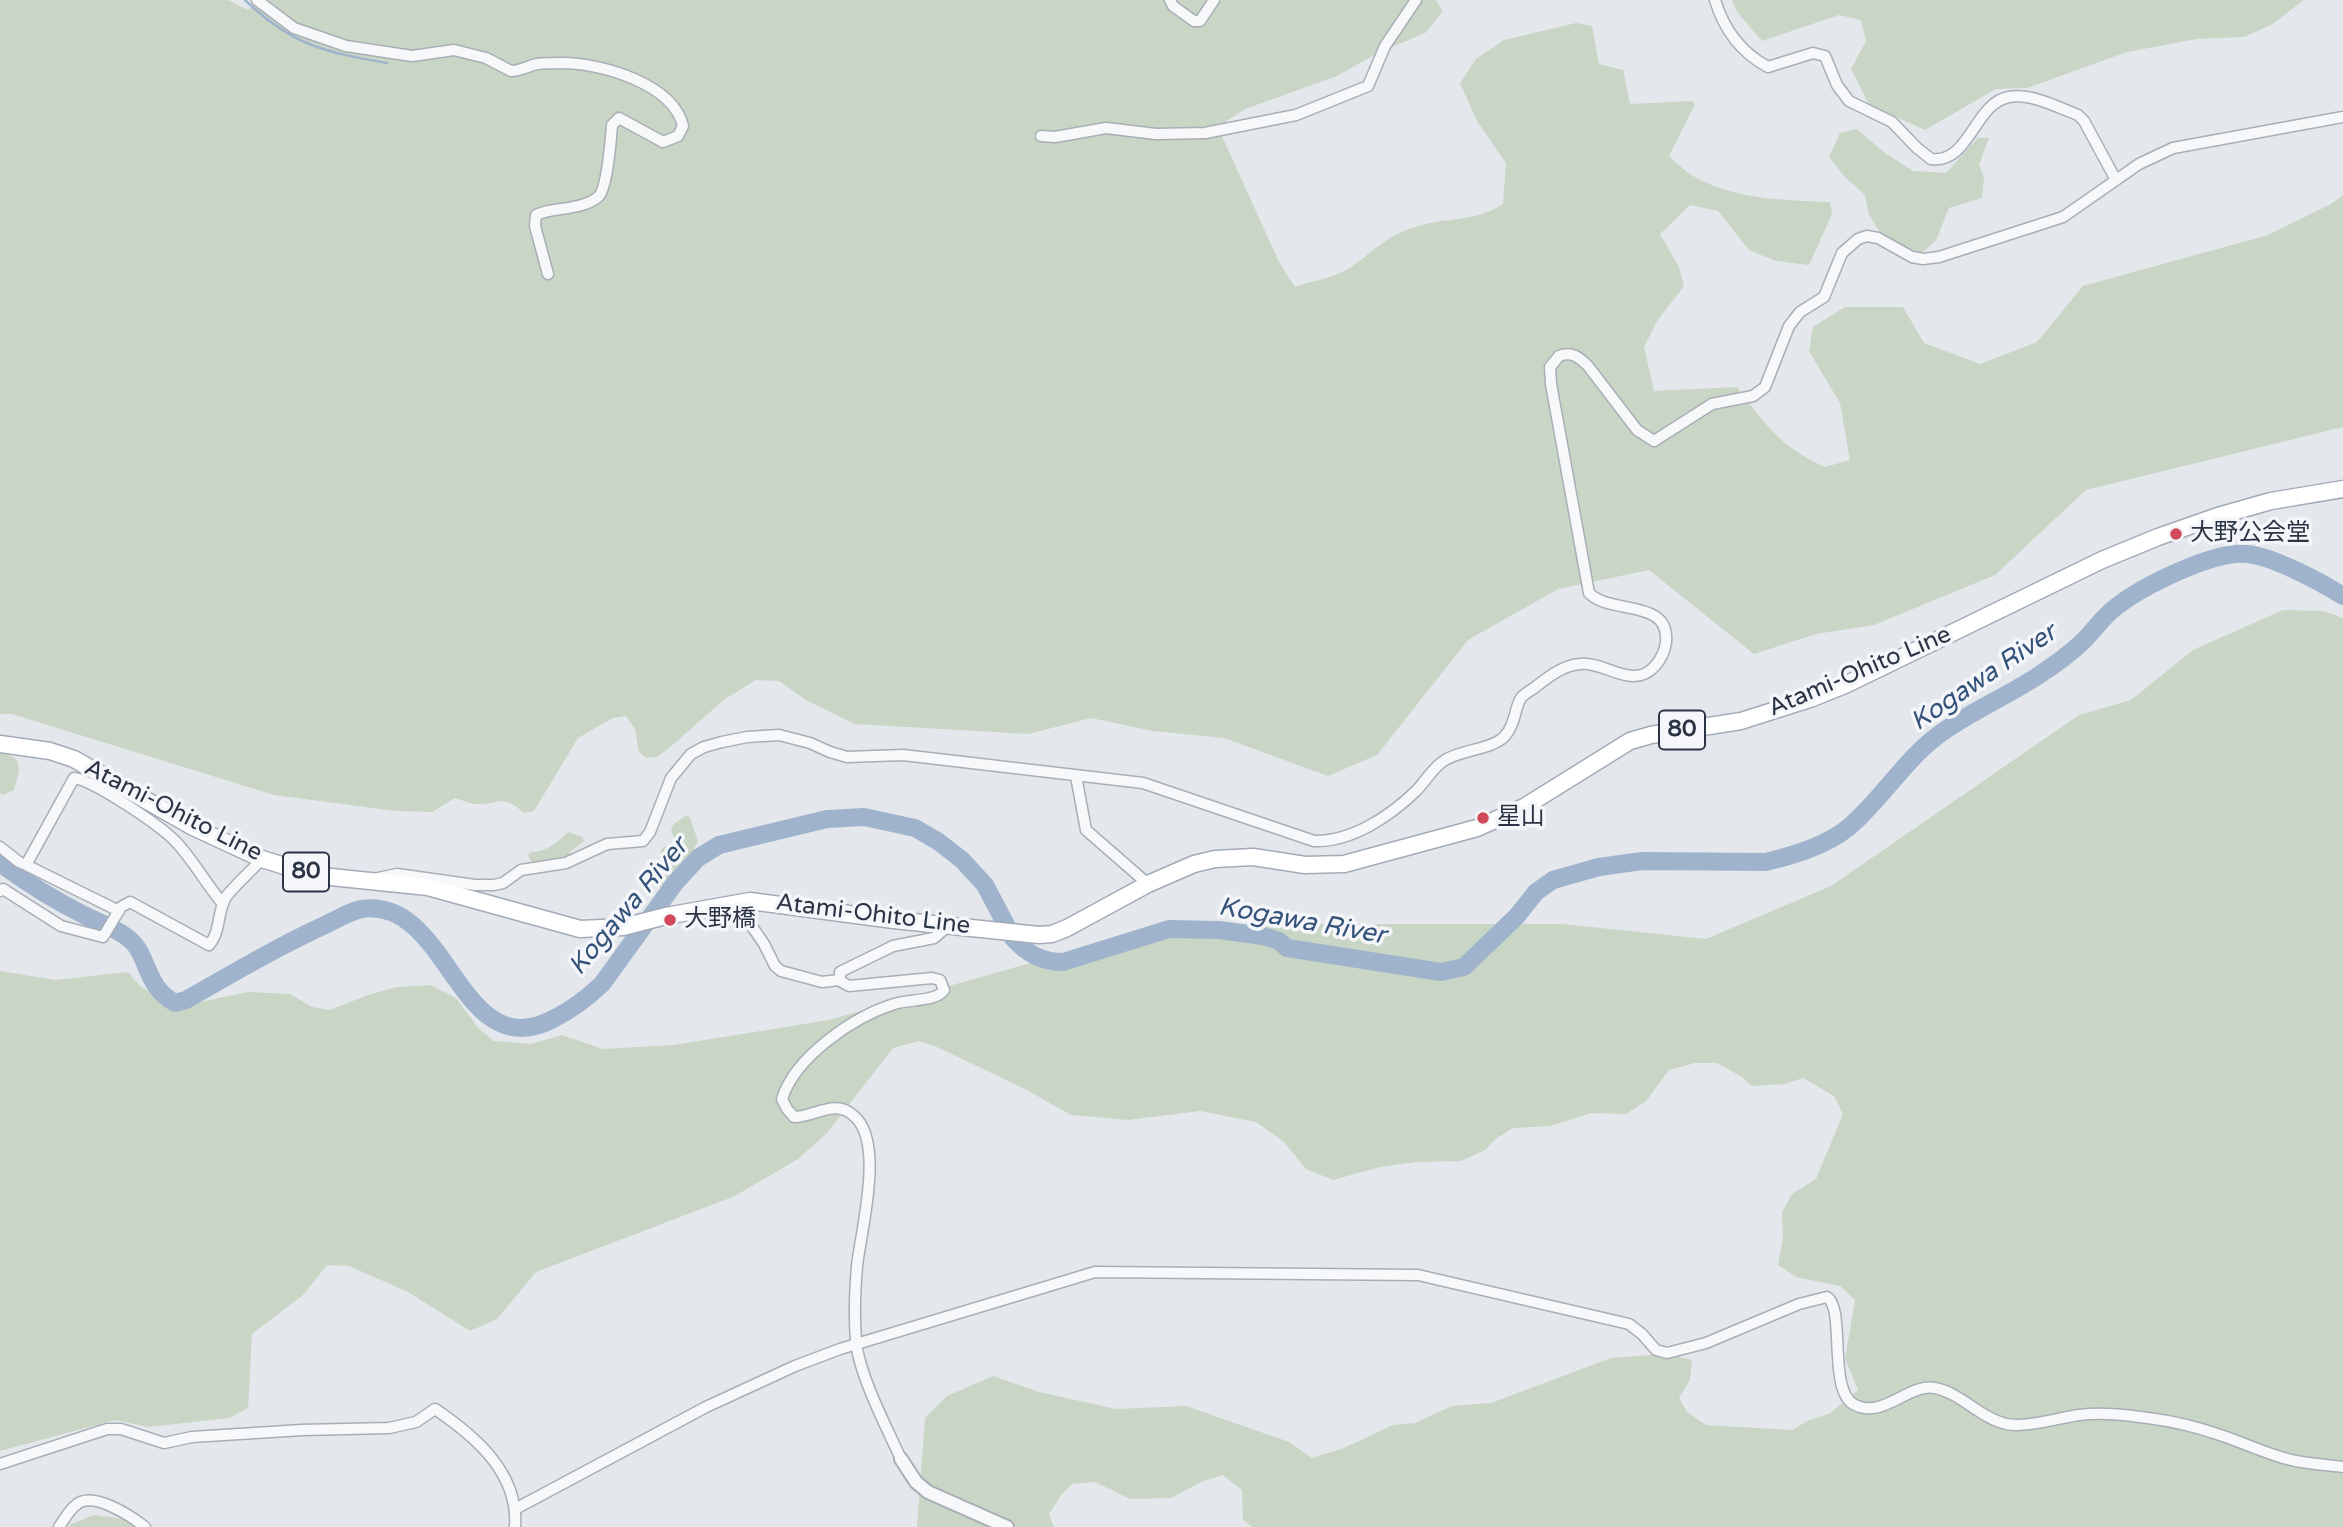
<!DOCTYPE html>
<html>
<head>
<meta charset="utf-8">
<style>
  body { margin:0 }
  canvas { display:block; background:#e4e7ec }
</style>
</head>
<body>
<canvas width="2343" height="1527"></canvas>
<script>
const ctx = document.querySelector('canvas').getContext('2d');
ctx.lineJoin = 'round';
function paint(path, color) { ctx.fillStyle = color; ctx.fill(path, 'evenodd'); }
function trace(path, color, width, dash) { ctx.strokeStyle = color; ctx.lineWidth = width; ctx.lineCap = dash ? 'butt' : 'round'; ctx.setLineDash(dash || []); ctx.stroke(path); }
function drawText(font, color, halo, rows, align = 'center') {
  ctx.font = font + ' "Varela Round","Noto Sans JP",sans-serif'; ctx.lineWidth = 7; ctx.setLineDash([]); ctx.textBaseline = 'middle'; ctx.strokeStyle = halo; ctx.fillStyle = color; for (const [text, x, y, turn = 0] of rows) {
    ctx.save(); ctx.translate(x, y); ctx.rotate((+turn || 0) * Math.PI / 180); ctx.textAlign = isNaN(turn) ? turn : align; if (halo) ctx.strokeText(text, 0, 0); ctx.fillText(text, 0, 0); ctx.restore();
  }
}
paint(new Path2D(`
  M0,0H228L248,10L259,0H1436L1443,11L1425,33L1378,53L1337,76L1245,109L1225,122L1221,134L1279,262L1295,287C1312,281 1337,277 1351,267C1374,251 1386,236 1415,227C1447,216 1471,224 1503,204L1506,163L1477,121L1460,83L1476,59L1504,40L1576,23L1592,26L1599,64L1623,70L1630,104L1691,101L1695,104L1669,156C1676,162 1683,169 1690,174C1731,200 1784,200 1830,202L1832,214L1809,265L1776,261L1749,250L1718,211L1690,205L1660,234L1679,267L1684,286L1657,321L1644,347L1654,391L1737,387C1765,425 1781,447 1825,467L1850,460L1840,403L1809,351L1813,327L1845,307H1903L1924,343L1980,364L2037,342L2083,286L2268,235L2331,204L2343,195V427L2086,490L1995,575L1874,625L1816,634L1754,654L1649,570L1558,589L1468,640L1377,755L1328,776L1224,738L1153,731L1091,718L1028,734L855,724L806,700L779,681L756,680L725,699L668,749L657,757L646,758L639,752L635,729L626,716L613,718L578,738L534,811L524,813C501,793 501,805 477,804C470,804 462,800 455,798L432,812L396,811L274,795L12,714H0Z
  M1732,0H2304L2271,25L2244,37L2197,39L2127,52L2027,88L1996,89L1925,130L1869,105L1851,69L1866,41L1861,20L1839,15L1762,41L1737,12Z
  M1857,129L1885,153L1913,171L1946,173L1978,138H1989L1979,165L1984,177L1982,198L1949,208L1936,240L1919,256L1887,244L1869,215L1865,195L1844,176L1829,157L1840,133Z
  M2283,610L2323,611L2343,618V1527H1252L1243,1520L1242,1490L1223,1475L1201,1482L1171,1498L1130,1499L1095,1482L1072,1484L1061,1495L1049,1514L1054,1527H917L925,1418L947,1396L993,1376L1039,1392L1116,1409L1186,1406L1289,1442L1312,1458L1344,1448L1393,1425L1415,1423L1452,1406L1491,1403L1611,1358L1666,1354L1692,1360L1690,1380L1679,1398L1687,1412L1706,1425L1792,1430L1809,1420L1829,1414L1858,1390L1845,1359L1855,1300L1840,1286L1796,1277L1778,1265L1783,1238L1782,1212L1792,1194L1816,1179L1843,1114L1834,1096L1803,1078L1785,1084L1752,1086L1742,1077L1717,1063H1695L1669,1070L1646,1101L1626,1114L1592,1113L1550,1126L1513,1128L1497,1138L1485,1150L1461,1161L1416,1162L1380,1167L1333,1180L1306,1169L1283,1141L1256,1122L1200,1111L1128,1120L1071,1115L1025,1089L937,1047L919,1041L893,1048L827,1133L798,1159L735,1196L536,1272L497,1319L470,1331L408,1292L349,1266L327,1265L303,1295L252,1334L248,1408L229,1418L148,1427L115,1420L0,1451V971L55,980L128,972L140,986L175,1007L248,992L290,994L312,1007L330,1010L368,995L397,987L431,985L456,998L479,1029L494,1041L531,1044L562,1035L603,1049L674,1045L829,1020L1041,960L1151,934L1237,924H1562L1706,939L1831,886L2079,715L2131,700L2193,650Z
  M0,752C25,758 20,769 14,790L4,795L0,794Z
  M687,815L690,818L698,841L694,848L695,854L666,888H661L655,879C662,870 658,858 662,848L670,845L675,840L671,830L674,824Z
  M568,832L582,837L584,841L570,852L569,858L536,864L530,860L528,855L531,852C545,853 558,842 568,832Z
  M94,1515L123,1519L136,1527H69L71,1524Z`), '#c9d6c5');
trace(new Path2D(`
  M245,0C292,45 324,52 387,63`), '#9fb4cc', 2.5);
trace(new Path2D(`
  M0,863C27,883 54,900 84,915C97,922 116,928 128,938C150,955 143,985 175,1003L186,1000C233,973 279,946 327,924C338,919 350,911 362,909C450,896 459,1071 555,1018C573,1009 587,998 602,984L675,883L698,858L719,845L827,819L864,817L915,828L939,842L962,860L985,885L1013,938C1027,954 1042,962 1063,962L1169,929L1219,930L1263,936L1279,941L1287,948L1441,972L1464,967L1517,916L1536,892L1553,880L1599,867L1642,861L1766,862C1794,855 1826,846 1849,827C1881,800 1903,762 1937,736C1970,711 2011,695 2045,671C2057,663 2069,654 2079,645C2092,634 2101,618 2116,607C2141,587 2214,550 2247,554C2272,556 2321,582 2343,596`), '#9fb4cc', 18);
const minor = new Path2D(`
  M257,0L294,28L346,46L412,56L454,50L486,58L511,71C520,71 528,66 537,64C546,63 556,63 565,63C603,64 673,84 683,126L678,136L663,142L619,118L612,125C611,139 607,187 599,196C593,202 581,206 573,207C560,210 548,209 536,215L535,226L548,274
  M1170,0L1173,6L1194,21H1200L1214,0
  M1715,0C1724,30 1740,52 1768,67L1813,53L1825,56L1837,85L1849,101L1892,122L1917,148L1931,159C1970,164 1974,103 2009,97C2031,93 2057,107 2078,115L2084,121L2116,180
  M1041,136L1055,137L1106,128L1156,134L1205,133L1296,115L1368,86L1385,46L1416,0
  M1076,776L1086,830L1148,884
  M0,847L19,862L26,865
  M378,878L397,874L475,885H494L503,883L521,870L566,863L607,844L643,841L650,832L671,778L691,754L704,747L722,742L747,737L779,735L810,743L830,752L847,757L903,755L1143,783L1314,841C1352,842 1390,816 1416,791C1426,781 1433,767 1445,760C1461,750 1492,749 1504,737C1516,724 1514,709 1521,698C1524,694 1530,691 1534,688C1547,678 1563,665 1580,664C1605,661 1633,691 1655,666C1661,659 1665,651 1666,642C1670,598 1610,615 1589,593L1551,384L1550,367L1559,356C1572,351 1579,357 1588,366L1637,430L1654,441L1712,404L1753,396L1765,387L1789,326L1800,312L1824,297L1842,253L1858,239L1867,236L1878,238L1912,257L1923,259L1939,257L2063,217L2139,164L2173,148L2343,117
  M0,891L3,889L61,926L103,937L121,907L130,902L209,945C221,932 217,911 226,897C234,886 252,870 262,859
  M736,903L764,944L775,966L781,971L822,982L839,980
  M119,911L26,865L74,778C95,781 161,826 176,842C194,861 206,884 223,904
  M901,1459C887,1428 858,1373 856,1340C854,1316 855,1290 857,1266C861,1230 885,1142 854,1116C835,1098 815,1117 794,1117L787,1109L782,1099C795,1057 853,1017 894,1004C908,999 936,1002 944,990L940,980L932,978L849,986L840,981V972L893,946L934,938L948,926
  M0,1464L107,1429H121L164,1443L192,1437L302,1430L389,1428L416,1422L435,1409C475,1436 519,1473 515,1527
  M517,1508L706,1407L795,1366L840,1349L1095,1272L1418,1275L1629,1324L1642,1334L1656,1350L1667,1353L1706,1343L1799,1304L1827,1297C1846,1309 1827,1392 1855,1405C1883,1419 1909,1383 1935,1388C1961,1393 1980,1418 2006,1424C2026,1428 2058,1418 2079,1415C2102,1412 2126,1415 2148,1418C2172,1421 2197,1427 2220,1435C2245,1443 2270,1456 2296,1461C2311,1464 2327,1465 2343,1467
  M59,1527C64,1520 69,1510 76,1505C92,1490 131,1516 145,1527`);
const tertiary = new Path2D(`
  M901,1459L916,1482L928,1492L1007,1527`);
const primary = new Path2D(`
  M0,744L50,751L74,759L193,827L262,859L304,872L331,877L428,887L580,929L623,927L666,916L750,901L894,920L1039,935L1052,934L1067,928L1148,884L1194,864L1215,859L1253,857L1305,865L1344,864L1477,828L1524,807L1630,741L1651,735L1741,721L1810,699L1845,685L2102,560L2158,537L2218,516L2271,501L2343,489`);
trace(minor, '#a9aeb7', 13);
trace(tertiary, '#a9aeb7', 16);
trace(primary, '#a3abb8', 19);
trace(minor, '#f7f8fa', 10);
trace(tertiary, '#f7f8fa', 12);
trace(primary, '#fff', 16);
for (const [x, y, r, color] of [
  [2176,534,7,"#d1495b"],
  [1483,818,7,"#d1495b"],
  [670,920,7,"#d1495b"]
]) { const dot = new Path2D(); dot.arc(x, y, r, 0, 2 * Math.PI); ctx.fillStyle = color; ctx.fill(dot); trace(dot, '#f4f6f9', 2.5); }
for (const [x, y, w] of [
  [1682,730,46],
  [306,872,46]
]) { const box = new Path2D(); box.roundRect(x - w / 2, y - 19.5, w, 39, 5); ctx.fillStyle = '#f4f6f9'; ctx.fill(box); trace(box, '#2b3445', 2); }
drawText('bold 23px', '#2b3445', null, [
  ["80",1682,730],
  ["80",306,872]
]);
drawText('24px', '#2b3445', '#f4f6f9', [
  ["大野公会堂",2190,534],
  ["星山",1497,818],
  ["大野橋",684,920]
], 'left');
drawText('24px', '#2b3445', '#f4f6f9', [
  ["Atami-Ohito Line",1860,672,-23],
  ["Atami-Ohito Line",173,811,27],
  ["Atami-Ohito Line",873,915,7]
]);
drawText('italic 26px', '#34527a', '#f4f6f9', [
  ["Kogawa River",1984,678,-34],
  ["Kogawa River",629,907,-50],
  ["Kogawa River",1302,922,10]
]);
</script>
</body>
</html>
